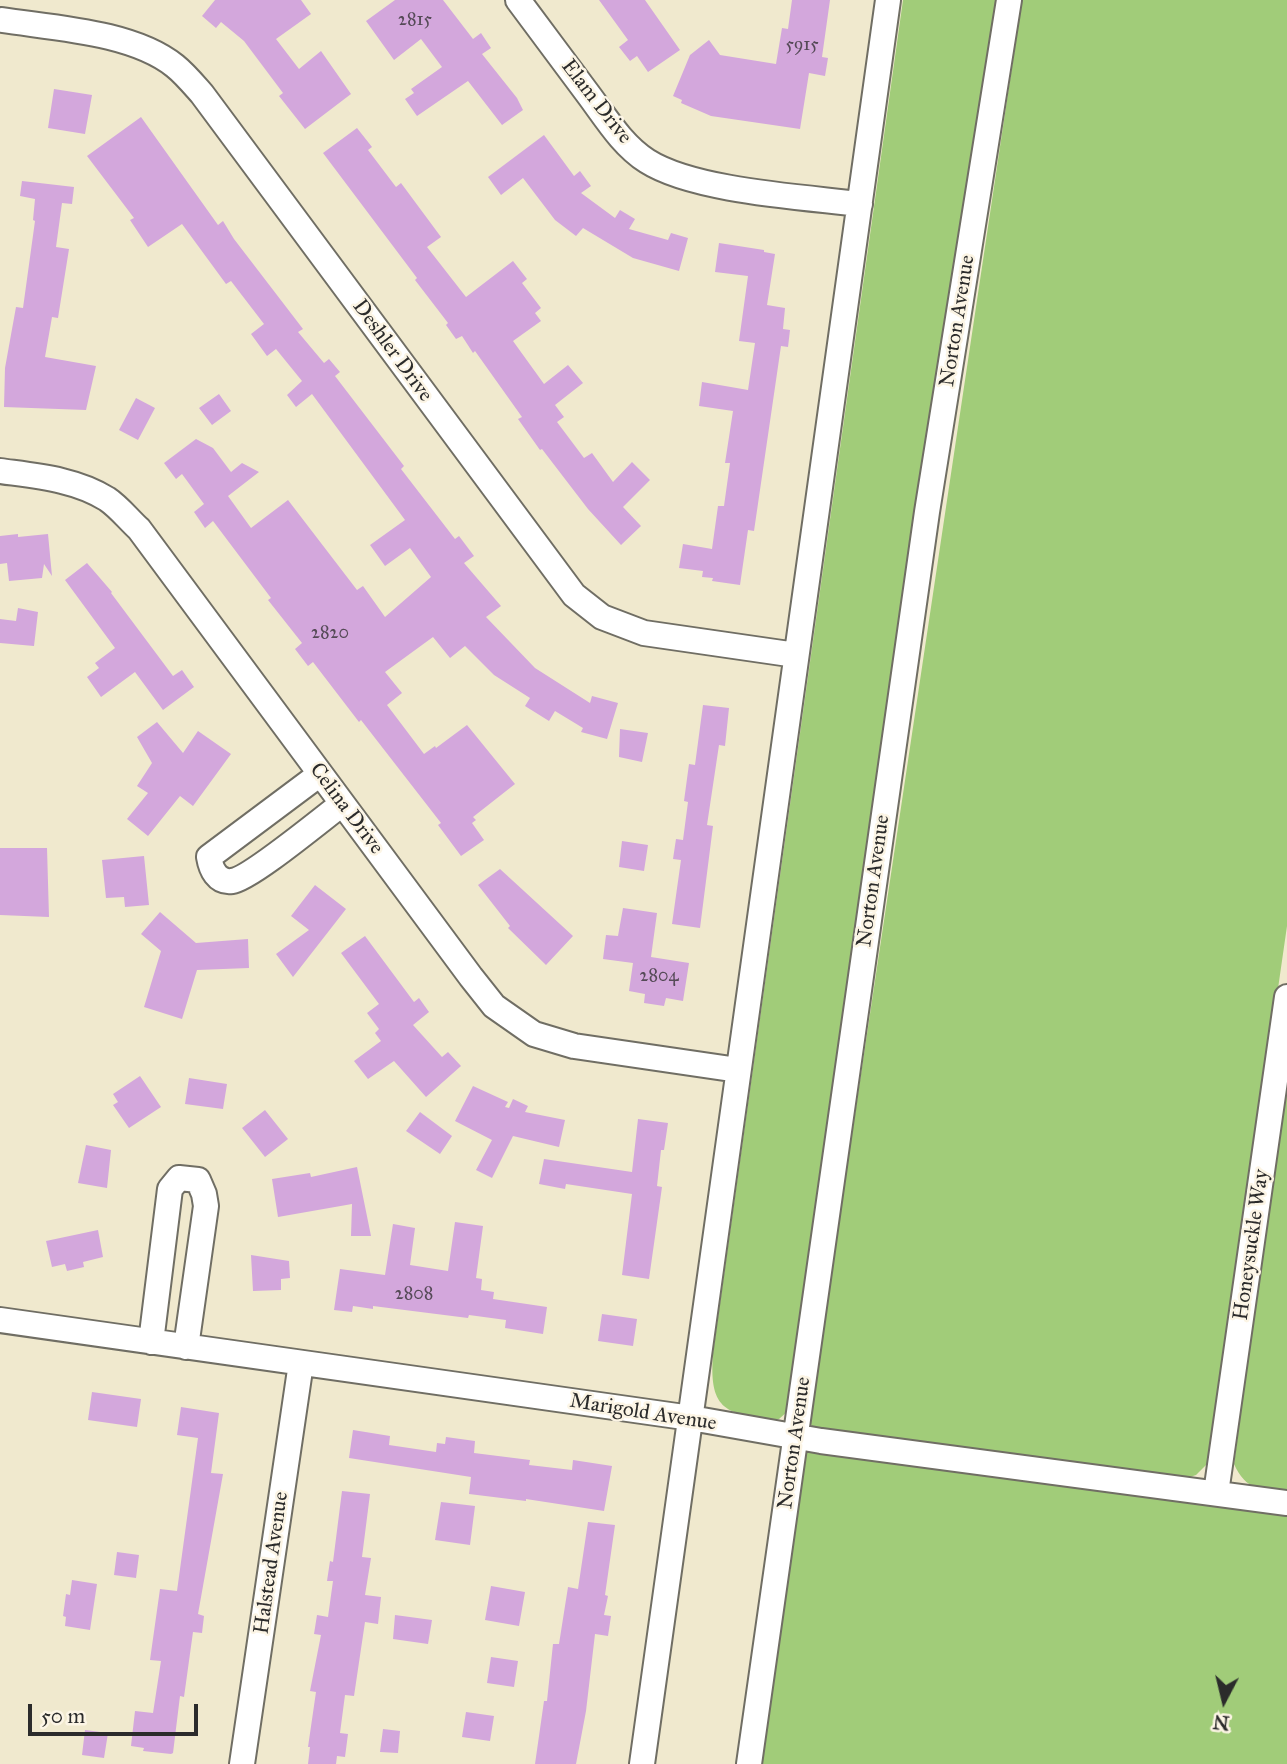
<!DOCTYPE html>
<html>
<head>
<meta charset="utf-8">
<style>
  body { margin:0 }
  #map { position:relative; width:1287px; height:1764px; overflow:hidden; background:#f0e9ce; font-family:"IM FELL Great Primer",serif }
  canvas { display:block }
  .north { position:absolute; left:1189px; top:1666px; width:70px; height:70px; -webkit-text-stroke:5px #fcf5e5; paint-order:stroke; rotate:187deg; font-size:19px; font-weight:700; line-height:28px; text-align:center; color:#2b2b2b }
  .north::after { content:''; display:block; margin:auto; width:24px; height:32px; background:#2b2b2b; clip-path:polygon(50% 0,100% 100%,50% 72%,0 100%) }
  .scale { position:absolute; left:28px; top:1704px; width:170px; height:32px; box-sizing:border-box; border:4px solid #2b2b2b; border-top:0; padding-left:9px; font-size:21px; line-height:24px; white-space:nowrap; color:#2b2b2b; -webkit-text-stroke:5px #fcf5e5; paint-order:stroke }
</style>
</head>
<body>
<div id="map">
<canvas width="1287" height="1764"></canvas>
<div class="north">N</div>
<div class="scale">50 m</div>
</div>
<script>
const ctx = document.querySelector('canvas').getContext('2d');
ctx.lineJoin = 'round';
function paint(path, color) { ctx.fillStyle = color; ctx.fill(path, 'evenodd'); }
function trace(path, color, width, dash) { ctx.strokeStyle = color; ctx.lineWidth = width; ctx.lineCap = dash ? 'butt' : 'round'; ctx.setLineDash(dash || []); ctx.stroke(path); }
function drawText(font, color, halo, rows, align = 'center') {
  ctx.font = font + ' "IM FELL Great Primer",serif'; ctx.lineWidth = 5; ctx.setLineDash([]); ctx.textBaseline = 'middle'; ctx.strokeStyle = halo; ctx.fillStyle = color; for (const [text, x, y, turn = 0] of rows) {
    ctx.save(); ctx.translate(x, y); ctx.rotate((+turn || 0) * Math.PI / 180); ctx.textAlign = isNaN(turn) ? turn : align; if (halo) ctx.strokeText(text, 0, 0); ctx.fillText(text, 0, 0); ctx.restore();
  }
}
paint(new Path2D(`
  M903,0H997L788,1411L779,1419L774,1420C723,1414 709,1408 713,1353Z
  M1022,0H1287V926L1210,1461L1196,1475L1187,1478L813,1428L809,1421Z
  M1287,1065V1493C1261,1489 1246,1491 1234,1464Z
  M801,1448L1287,1514V1764H759Z`), '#a1cc79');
paint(new Path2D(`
  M215,0H301L311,14L276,39L299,69L321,51L351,94L305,129L279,96L283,93L244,41L221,22L216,28L202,16Z
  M395,0H443L473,39L481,33L491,48L482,54L517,98L523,110L502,125L468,81L417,116L405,99L414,93L411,89L442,67L421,39L394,60L366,21Z
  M599,0H645L680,50L648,72L637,56L630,61L619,47L628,40Z
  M792,0H830L822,57L828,58L825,76L809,73L800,129L711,116L681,103L682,100L673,96L690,55L709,40L720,55L776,64L782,28L788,29Z
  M54,89L92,95L85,134L48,128Z
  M141,117L218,225L223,221L234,239L303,329L298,332L324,363L329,359L340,372L335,376L404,466L401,469L455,539L459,536L474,556L464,563L501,606L486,617L535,668L590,703L592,696L618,703L607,739L581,732L583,728L555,711L549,721L525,706L530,698L494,675L465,646L450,658L433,637L385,672L402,693L387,705L424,754L435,746L436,748L467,725L515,784L473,817L476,820L472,823L484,840L461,856L438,825L441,823L361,720L359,722L313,662L308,666L295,649L302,643L268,600L271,598L213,521L205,528L194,512L204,504L182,474L176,479L164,463L196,439L213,448L231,472L242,463L259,472L228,496L251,528L288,500L357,590L363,586L385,617L431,577L410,548L385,566L370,545L405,520L312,394L296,407L287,395L302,381L276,349L267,356L251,334L264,324L231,281L226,284L182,224L148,247L130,220L134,218L87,156Z
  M357,128L372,147L368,150L396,187L401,183L441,237L427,247L466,297L513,261L527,279L522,283L541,308L535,313L541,321L513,341L544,384L568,365L583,383L555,405L564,417L557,422L584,458L592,453L613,482L632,462L650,480L623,507L641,526L621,545L588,509L542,449L540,450L518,419L522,417L475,351L473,353L462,336L456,339L446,325L448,323L415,280L417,278L323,153Z
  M544,135L574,176L580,171L591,186L581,193L615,218L620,210L635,219L629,229L668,240L671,233L688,238L679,271L633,258L583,228L576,236L555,220L523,178L501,195L488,177Z
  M22,181L74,187L72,204L62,203L56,247L69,249L58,318L52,317L45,357L96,366L86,410L4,407L5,368L16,307L23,308L35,221L33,220L35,199L20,196Z
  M719,243L764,250V252L775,254L767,305L785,308L783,329L790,330L788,347L781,346L754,531L748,530L740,585L712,581L713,578L702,577L703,571L679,568L683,544L712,549L718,506H724L730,463H725L733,411L699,406L702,382L748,390L755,343L739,341L748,276L715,272Z
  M219,394L231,411L212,425L199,408Z
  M136,398L155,408L138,440L119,430Z
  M18,534V537L48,534L52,576L44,564L42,578L9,581L7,563L0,564V536Z
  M87,563L112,592L111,593L173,676L182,670L194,687L163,710L135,672L101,697L87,677L99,668L95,663L115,648L65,580Z
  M18,608L38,612L34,646L0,643V619L16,621Z
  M703,705L729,708L725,746L719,745L707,825L713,826L700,928L672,924L681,860L673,859L676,839L683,840L688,802L684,801L689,764L695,765Z
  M157,722L183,753L198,731L231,754L193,806L180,796L148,836L127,819L148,793L137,786L152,763L137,737Z
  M620,729L648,733L642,762L619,757Z
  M622,841L648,845L644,871L619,867Z
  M0,848H47L49,917L0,915Z
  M144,856L149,905L125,907L124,897L106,898L102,860Z
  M500,869L573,936L546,965L508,928L510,926L478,885Z
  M315,885L346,909L293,977L276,954L309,930L291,916Z
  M623,908L657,913L651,957L689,963L683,1001L666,998L664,1006L644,1003L645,994L629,991L633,963L603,959L606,935L618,936Z
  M160,912L196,943L248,939L249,968L197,970L182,1019L144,1007L161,951L141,934Z
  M365,936L414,1002L419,998L429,1012L413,1025L442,1057L448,1052L461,1066L426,1097L394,1061L368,1079L354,1061L381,1041L375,1033L379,1029L367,1013L379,1004L341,953Z
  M140,1076L161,1107L129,1128L113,1105L118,1102L113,1094Z
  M189,1078L227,1084L223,1109L185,1104Z
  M473,1086L508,1102L505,1107L509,1108L513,1099L528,1106L525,1112L565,1120L559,1147L513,1136L492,1178L476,1170L492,1140L455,1121Z
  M265,1110L288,1139L265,1157L242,1128Z
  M420,1112L452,1136L440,1154L406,1131Z
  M638,1119L668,1123L664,1150H661L657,1186L662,1187L649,1279L622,1275L632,1194L566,1184L565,1189L539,1184L544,1159L632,1172Z
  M86,1145L111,1150L107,1188L78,1183Z
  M357,1167L371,1236H351L352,1204L278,1217L272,1179L310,1173L311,1177Z
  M455,1222L483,1226L476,1278L482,1279L481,1290L494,1292L493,1299L547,1307L543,1334L505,1328L506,1320L469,1315L468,1318L373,1306V1309L353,1306L352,1312L334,1310L340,1269L385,1275L393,1224L415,1228L410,1265L448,1271Z
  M98,1230L103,1257L83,1262L84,1267L67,1271L65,1264L52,1267L46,1241Z
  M251,1255L289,1261L290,1278L281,1279V1290L253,1291Z
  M602,1314L637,1319L633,1346L598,1341Z
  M92,1392L141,1399L137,1427L88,1420Z
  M181,1407L219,1413L211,1473L223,1474L198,1614L204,1616L202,1633L193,1632L184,1697L180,1696L173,1753L171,1754L143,1751L144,1748L131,1746L135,1711L153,1713L161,1661L150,1660L160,1589L177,1591L198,1438L177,1435Z
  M353,1430L390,1436L389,1445L436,1452L437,1443L445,1444L446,1437L475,1441L474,1453L530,1460L529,1465L572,1470L573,1460L612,1466L604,1511L526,1499V1501L469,1494L471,1477L349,1458Z
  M342,1491L370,1494L362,1557L371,1558L365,1595L381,1597L378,1624L365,1622L354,1696L345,1695L340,1733L348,1734L345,1757L337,1756L336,1764H308L310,1747H308L316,1692L310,1691L321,1635L314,1634L317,1615L328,1617L333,1581H327L330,1561L333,1562Z
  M441,1502L475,1506L470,1545L435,1540Z
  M588,1522L615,1525L605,1595L608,1596L604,1615L611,1616L608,1636L595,1634L586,1711L576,1764H535L544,1701H547L553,1644H559L568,1587L578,1589Z
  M117,1552L139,1555L136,1578L114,1575Z
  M72,1580L97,1584L90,1630L65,1626L66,1617L63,1616L66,1594L70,1595Z
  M491,1586L525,1592L519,1626L485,1620Z
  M395,1615L432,1620L428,1644L393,1639Z
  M491,1657L518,1661L514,1687L487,1683Z
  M466,1712L494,1716L490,1741L462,1737Z
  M383,1729L400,1731L398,1753L380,1752Z
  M85,1730L108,1733L104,1758L82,1755Z`), '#d3a7dc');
const street = new Path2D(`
  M518,0C541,31 565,63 588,94C606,118 622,145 647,161C694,191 803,197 860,204
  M2,20C54,28 133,32 175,66C185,74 194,85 202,94L574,595L602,617L644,633L796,655
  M0,471C36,476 75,479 107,499C119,507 129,520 139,529L471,977L494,1006L534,1034L574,1046L738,1070
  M320,774L209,857C211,869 217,883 232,881C250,879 323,818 342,804
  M0,1320L691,1418L821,1441L1287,1503
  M151,1342L170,1189L179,1178L198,1180L204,1194L206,1206L186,1347
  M1216,1493L1287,997
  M242,1764L301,1363
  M642,1764L888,0
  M749,1764L927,512L1009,0`);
trace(street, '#706e64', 28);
trace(street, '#fff', 24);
drawText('18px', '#554a57', null, [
  ["2815",415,21],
  ["5915",802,46],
  ["2820",330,634],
  ["2804",659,977],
  ["2808",414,1295]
]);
drawText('21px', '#2b2b2b', '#fcf5e5', [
  ["Elam Drive",596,102,52],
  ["Norton Avenue",958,321,-81],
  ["Deshler Drive",392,351,54],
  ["Celina Drive",346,809,53],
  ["Norton Avenue",874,881,-82],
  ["Honeysuckle Way",1252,1245,-82],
  ["Marigold Avenue",643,1413,9],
  ["Norton Avenue",795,1443,-82],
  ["Halstead Avenue",272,1563,-82]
]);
</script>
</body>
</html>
